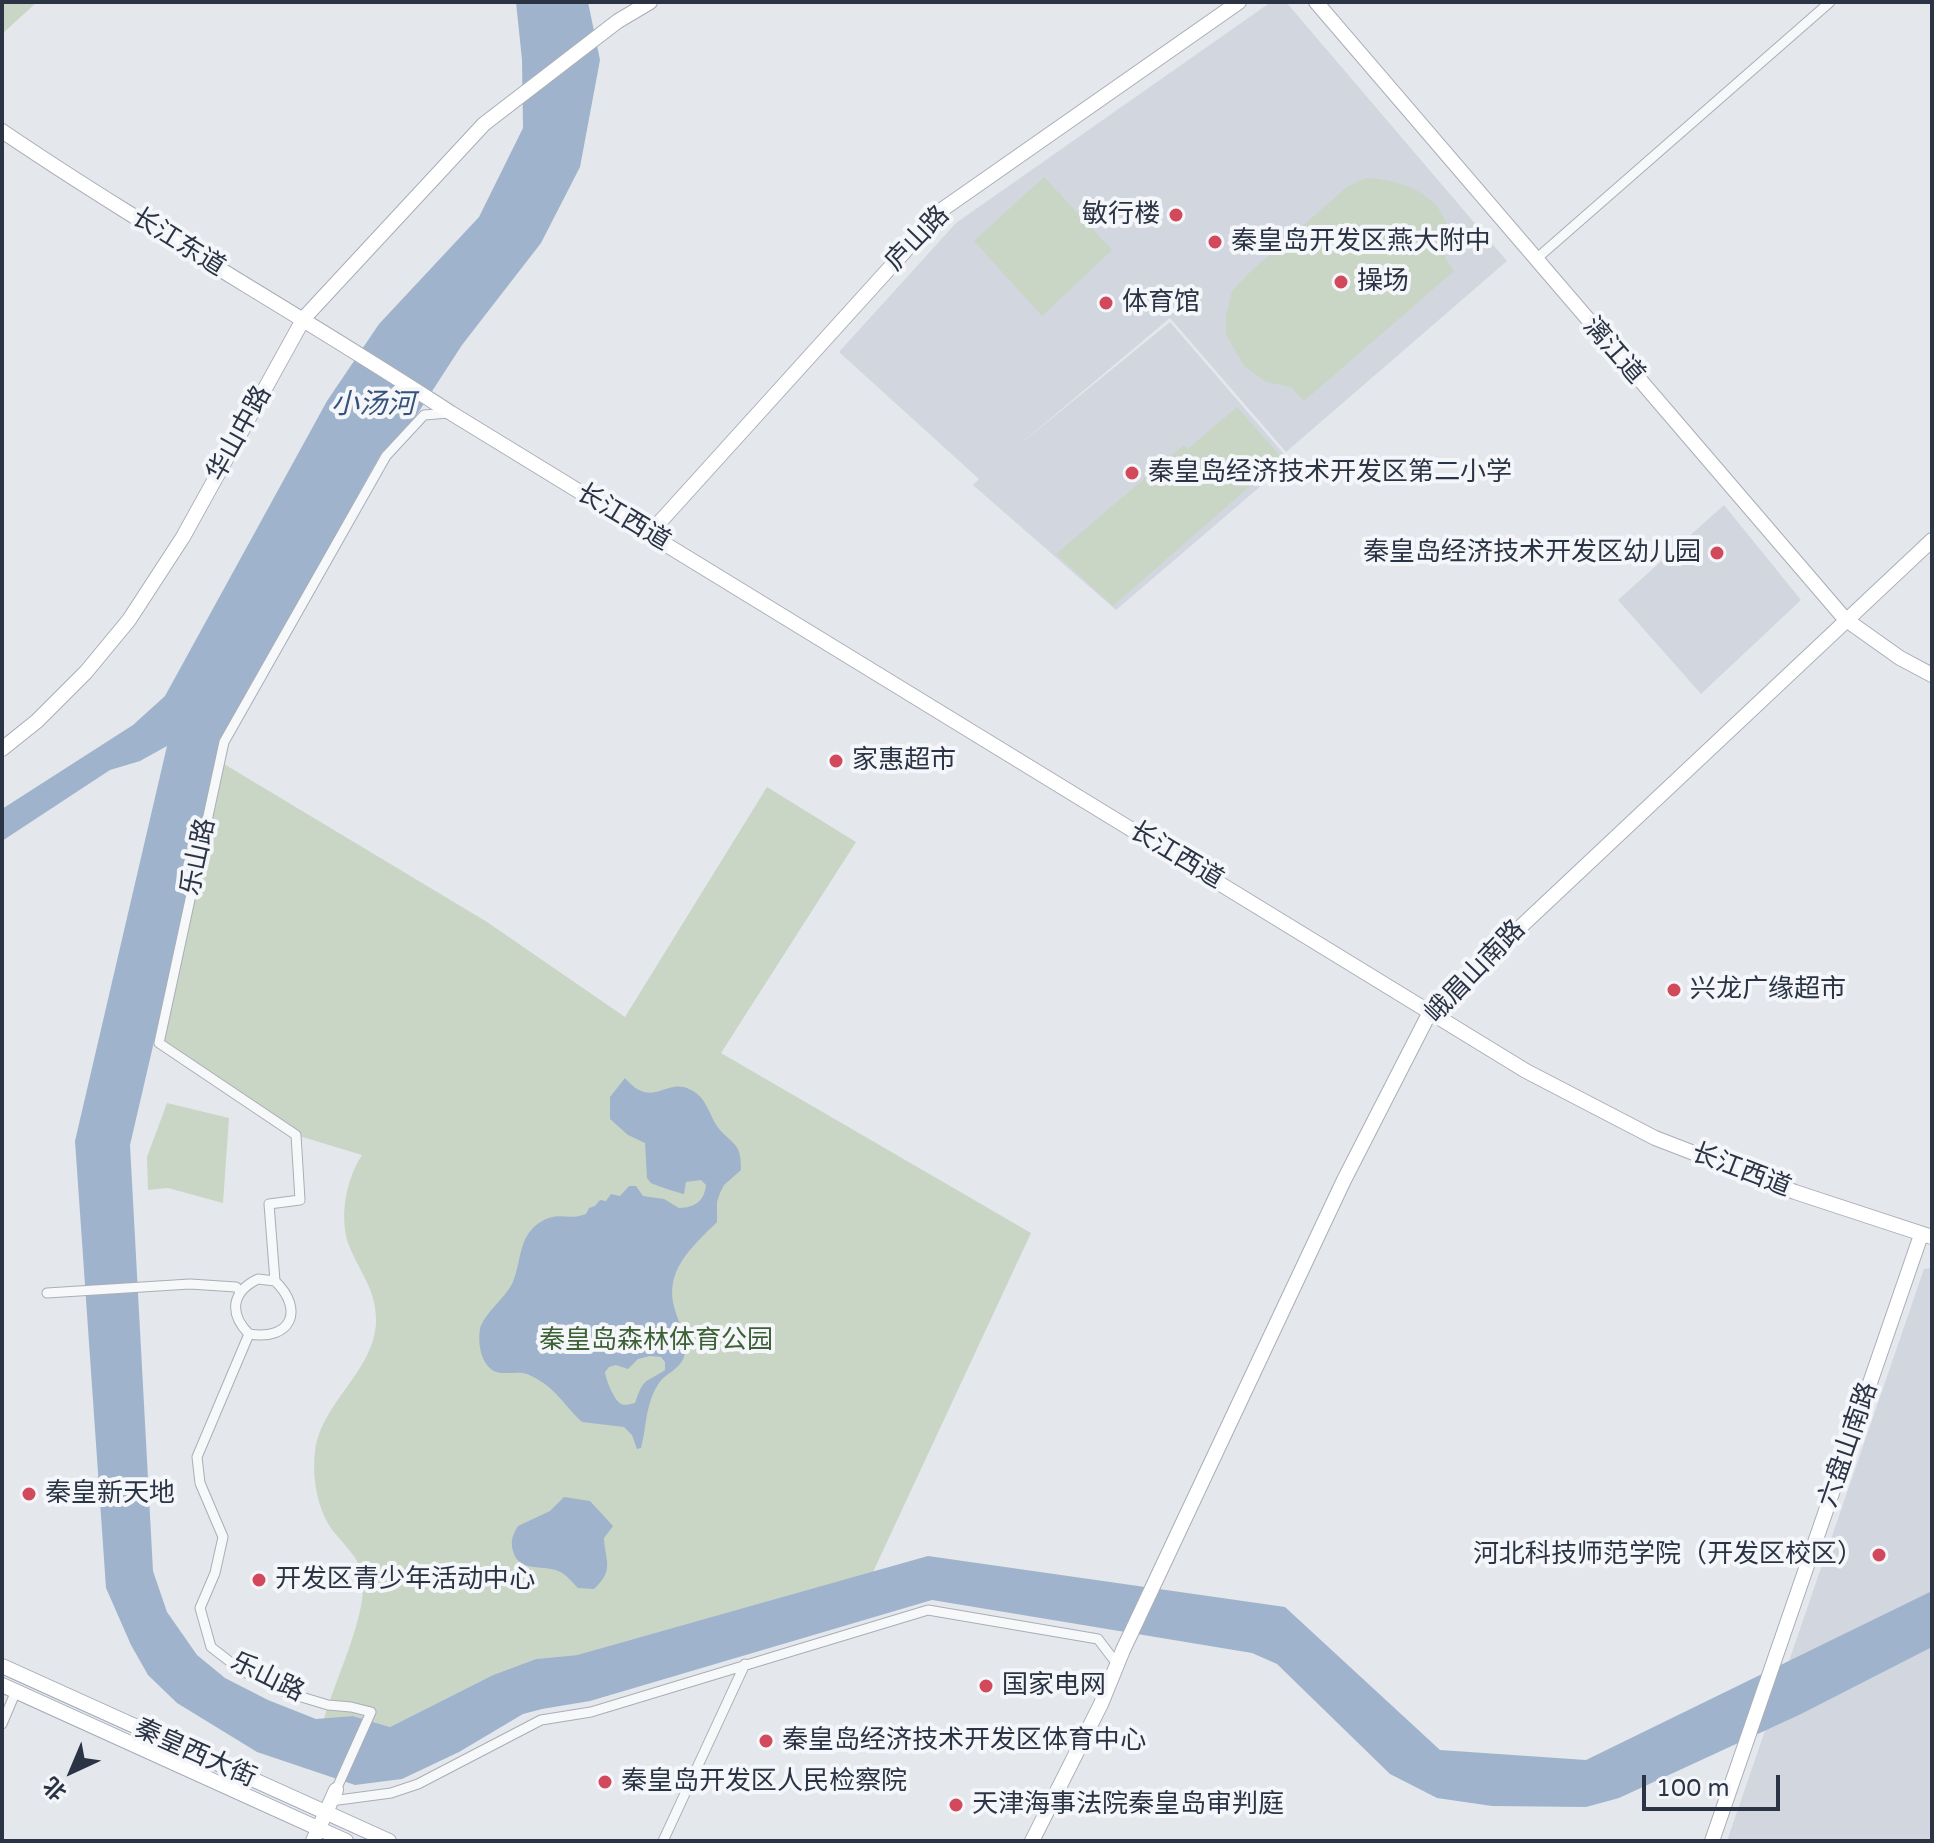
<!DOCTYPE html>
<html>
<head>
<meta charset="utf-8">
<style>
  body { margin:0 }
  #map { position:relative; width:1934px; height:1843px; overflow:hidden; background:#e4e7ec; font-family:"Varela Round","Noto Sans SC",sans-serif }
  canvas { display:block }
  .frame { position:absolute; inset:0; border:4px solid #2b3445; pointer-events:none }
  .north { position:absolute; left:32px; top:1731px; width:80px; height:80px; -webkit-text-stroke:6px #f4f6f9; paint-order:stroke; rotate:224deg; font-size:22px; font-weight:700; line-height:32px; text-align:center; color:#2b3445 }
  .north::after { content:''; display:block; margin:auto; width:28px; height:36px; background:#2b3445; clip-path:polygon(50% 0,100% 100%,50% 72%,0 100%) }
  .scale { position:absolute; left:1642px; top:1775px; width:138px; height:36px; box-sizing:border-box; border:4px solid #2b3445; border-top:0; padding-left:10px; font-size:24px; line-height:28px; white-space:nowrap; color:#2b3445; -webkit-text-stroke:6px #f4f6f9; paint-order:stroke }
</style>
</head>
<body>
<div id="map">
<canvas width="1934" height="1843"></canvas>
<div class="frame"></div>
<div class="north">北</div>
<div class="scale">100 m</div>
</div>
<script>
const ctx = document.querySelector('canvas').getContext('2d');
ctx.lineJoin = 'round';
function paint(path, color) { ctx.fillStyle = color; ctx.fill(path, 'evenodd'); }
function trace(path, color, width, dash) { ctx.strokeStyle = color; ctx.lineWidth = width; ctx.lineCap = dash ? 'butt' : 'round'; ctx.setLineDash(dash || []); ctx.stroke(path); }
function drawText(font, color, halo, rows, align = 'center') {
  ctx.font = font + ' "Varela Round","Noto Sans SC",sans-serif'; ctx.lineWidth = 8; ctx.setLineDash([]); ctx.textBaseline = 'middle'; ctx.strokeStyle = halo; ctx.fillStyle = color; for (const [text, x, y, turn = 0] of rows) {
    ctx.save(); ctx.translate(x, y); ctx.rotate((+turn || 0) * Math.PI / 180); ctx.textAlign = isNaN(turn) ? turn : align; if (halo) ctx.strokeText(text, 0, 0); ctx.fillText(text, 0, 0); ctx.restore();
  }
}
paint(new Path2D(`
  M1271,2H1286L1507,261L1286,452L1170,318L1013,450L1170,322L1290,461L1116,610L973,485L979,479L839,352L956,223Z
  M1724,505L1801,600L1701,694L1618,600Z
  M1932,1268V1841H1727L1924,1269Z`), '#d2d6de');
paint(new Path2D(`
  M2,2H37L2,34Z
  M1044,177L1112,250L1042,316L974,241Z
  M1366,178C1401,179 1449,196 1449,240C1449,245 1446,253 1445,258L1454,271L1304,401L1291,387L1266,382L1245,367L1226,335V316L1232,291L1249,273L1348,186Z
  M1237,407L1282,458L1113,606L1056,554L1184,445L1188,449Z
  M219,761L487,922L625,1017L767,787L856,842L721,1053L1031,1233L873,1572L577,1655L536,1659L493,1675L390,1727L353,1716L324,1719C335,1679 370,1611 362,1573C358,1556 341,1542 331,1528C317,1508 312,1476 315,1452C321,1402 374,1372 376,1322C377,1292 361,1274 350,1248C338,1220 346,1179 362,1155L296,1135L159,1043Z
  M167,1103L229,1118L223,1203L168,1188L148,1190L147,1157Z`), '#c9d6c5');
paint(new Path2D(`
  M516,2H588L600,60L580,167L541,243L462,345L403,436L382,452L226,732L130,1145L153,1571L167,1612L197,1655L225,1678L268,1700L316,1719L353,1716L390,1727L493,1675L536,1659L577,1655L928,1556L1285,1607L1440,1750L1586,1760L1932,1591V1647L1801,1714L1619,1798L1586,1807L1492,1806L1437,1798L1390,1774L1277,1664L1252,1653L932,1600L590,1701L542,1709L523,1714L459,1752L402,1779L355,1785L257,1752L177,1703L148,1675L131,1645L106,1588L75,1141L167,746L140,761L110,770L2,841V809L133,725L165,696L327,401L379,324L479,217L523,128L522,60Z
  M625,1078C653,1111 666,1076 691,1090C708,1098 709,1117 720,1130C736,1147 741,1144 741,1170L724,1185L720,1193L717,1202V1222C692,1247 663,1271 675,1310C679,1325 690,1340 684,1357C679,1370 666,1373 659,1383C645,1404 647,1426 641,1448L637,1449L632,1435L624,1427L582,1422C562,1403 554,1385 527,1374C516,1370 500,1377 491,1369C480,1360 478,1342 480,1329C483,1315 504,1299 512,1284C521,1265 518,1242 534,1227C556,1208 566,1222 586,1214L589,1208L595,1206L600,1200L606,1201L611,1194L620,1196L629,1186H636L643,1196L664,1199L679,1208C696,1207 704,1201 706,1185L701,1180L686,1182L684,1194C682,1194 654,1185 651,1183L647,1178L645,1143L628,1135L610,1119V1097ZM650,1356L661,1357L665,1362V1370C644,1384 644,1377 635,1403C630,1404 625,1406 621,1404C614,1400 606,1380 605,1372L609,1367L616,1365L628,1369L638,1359Z
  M564,1497L590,1501L613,1526L604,1538C605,1562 615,1569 594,1589L578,1588C572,1582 566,1574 558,1571C541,1564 519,1573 513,1551C510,1541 513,1534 518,1526L550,1511Z`), '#9fb4cc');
const street = new Path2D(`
  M1535,260L1830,2
  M47,1293L190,1284L236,1287L240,1291
  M249,1334C291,1341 305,1310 275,1281
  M2,1724L16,1691
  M336,1790L371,1712L351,1707L328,1705L285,1692L242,1671L211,1647L200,1608L215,1573L223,1537L200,1483L197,1457L249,1334C229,1314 231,1292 258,1279L275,1281L269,1204L300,1200L296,1135L159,1043L224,742L386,456L424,415L449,413
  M331,1801L391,1793L418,1784L541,1720L591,1712L928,1610L1098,1639L1117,1664
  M663,1841L745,1664`);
const secondary = new Path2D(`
  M1316,2L1845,619L1900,658L1932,675
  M2,131C148,230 303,316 451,413L1526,1071L1655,1138L1795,1192L1932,1237
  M649,534L943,209L1239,2
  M2,749L37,721L86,672L129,620L183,537L304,318L484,124L618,21L650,2
  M313,1841L336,1790
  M1032,1841L1101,1704L1123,1650L1344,1180L1430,1012L1932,540
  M1712,1841L1921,1235`);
const primary = new Path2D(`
  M2,1666L389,1841
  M2,1685L346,1841`);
trace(street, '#a9aeb7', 11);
trace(secondary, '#a9aeb7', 16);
trace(primary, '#a3abb8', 16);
trace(street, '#f7f8fa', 9);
trace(secondary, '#fff', 14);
trace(primary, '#fff', 14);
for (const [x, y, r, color] of [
  [1176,215,8,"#d1495b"],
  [1215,242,8,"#d1495b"],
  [1341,282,8,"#d1495b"],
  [1106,303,8,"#d1495b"],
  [1132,473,8,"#d1495b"],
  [1717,553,8,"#d1495b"],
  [836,761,8,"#d1495b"],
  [1674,990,8,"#d1495b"],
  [29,1494,8,"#d1495b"],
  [1879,1555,8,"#d1495b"],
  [259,1580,8,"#d1495b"],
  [986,1686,8,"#d1495b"],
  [766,1741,8,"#d1495b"],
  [605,1782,8,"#d1495b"],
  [956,1805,8,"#d1495b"]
]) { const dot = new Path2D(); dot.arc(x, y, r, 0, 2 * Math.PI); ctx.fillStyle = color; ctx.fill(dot); trace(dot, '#f4f6f9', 3); }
drawText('26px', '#2b3445', '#f4f6f9', [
  ["敏行楼",1160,215,"right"],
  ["秦皇岛开发区燕大附中",1231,242],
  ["操场",1357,282],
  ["体育馆",1122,303],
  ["秦皇岛经济技术开发区第二小学",1148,473],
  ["秦皇岛经济技术开发区幼儿园",1701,553,"right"],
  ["家惠超市",852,761],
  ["兴龙广缘超市",1690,990],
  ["秦皇新天地",45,1494],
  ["河北科技师范学院（开发区校区）",1863,1555,"right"],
  ["开发区青少年活动中心",275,1580],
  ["国家电网",1002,1686],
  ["秦皇岛经济技术开发区体育中心",782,1741],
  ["秦皇岛开发区人民检察院",621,1782],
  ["天津海事法院秦皇岛审判庭",972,1805]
], 'left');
drawText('26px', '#2b3445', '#f4f6f9', [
  ["庐山路",918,239,-46],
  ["长江东道",178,243,32],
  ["漓江道",1613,351,49],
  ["华山中路",240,434,-61],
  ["长江西道",623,518,31],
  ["长江西道",1176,856,31],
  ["乐山路",199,857,-78],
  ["峨眉山南路",1476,972,-46],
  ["长江西道",1741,1171,21],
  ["六盘山南路",1849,1445,-71],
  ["乐山路",267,1678,26],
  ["秦皇西大街",195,1754,24]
]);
drawText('26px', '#3f6138', '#f4f6f9', [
  ["秦皇岛森林体育公园",656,1341]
]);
drawText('italic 28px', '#34527a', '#f4f6f9', [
  ["小汤河",373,406]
]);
</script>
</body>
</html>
